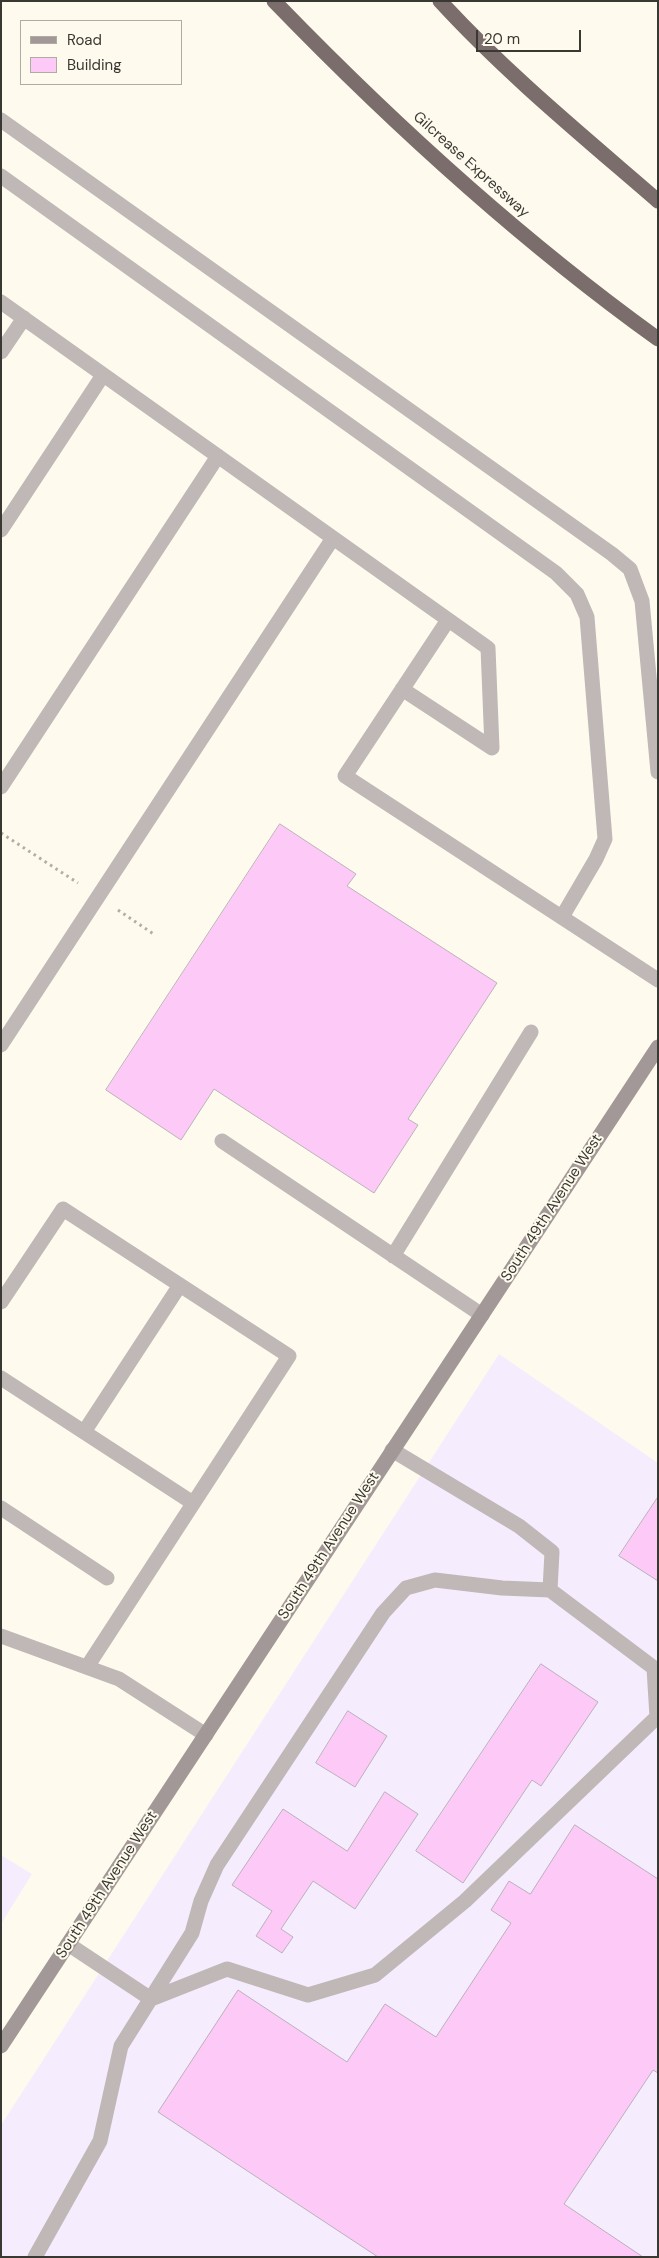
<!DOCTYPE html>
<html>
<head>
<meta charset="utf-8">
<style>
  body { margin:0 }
  #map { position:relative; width:659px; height:2258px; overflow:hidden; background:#fefbee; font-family:"DM Sans",sans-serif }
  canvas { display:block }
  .frame { position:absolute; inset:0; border:2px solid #393833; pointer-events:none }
  .legend { position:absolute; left:20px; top:20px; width:162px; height:65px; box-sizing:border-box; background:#fefbee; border:1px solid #afada3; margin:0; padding:6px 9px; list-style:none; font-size:15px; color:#393833 }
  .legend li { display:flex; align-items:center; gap:10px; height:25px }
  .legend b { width:25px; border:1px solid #afada3 }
  .scale { position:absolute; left:476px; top:30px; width:105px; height:22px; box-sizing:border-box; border:2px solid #393833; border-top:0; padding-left:6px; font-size:15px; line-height:18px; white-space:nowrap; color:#393833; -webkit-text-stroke:4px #fefbee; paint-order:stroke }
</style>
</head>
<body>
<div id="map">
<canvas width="659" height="2258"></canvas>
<div class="frame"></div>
<ul class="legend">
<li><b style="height:6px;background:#a29897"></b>Road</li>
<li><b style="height:14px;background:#fdcaf8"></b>Building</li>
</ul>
<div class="scale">20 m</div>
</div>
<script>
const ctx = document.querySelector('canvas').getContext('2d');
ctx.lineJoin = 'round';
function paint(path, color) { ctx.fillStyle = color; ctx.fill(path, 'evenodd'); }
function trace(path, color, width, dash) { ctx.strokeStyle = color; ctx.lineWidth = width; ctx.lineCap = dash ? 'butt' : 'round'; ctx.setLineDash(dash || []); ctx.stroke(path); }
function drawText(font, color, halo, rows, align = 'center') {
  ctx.font = font + ' "DM Sans",sans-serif'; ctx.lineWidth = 4; ctx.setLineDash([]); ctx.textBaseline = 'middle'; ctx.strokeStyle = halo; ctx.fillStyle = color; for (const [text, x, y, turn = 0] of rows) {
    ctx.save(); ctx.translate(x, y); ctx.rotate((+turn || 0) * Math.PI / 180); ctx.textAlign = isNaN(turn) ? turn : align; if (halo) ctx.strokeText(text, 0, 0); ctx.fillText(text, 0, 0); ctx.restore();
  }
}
paint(new Path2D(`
  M499,1354L658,1463V2257H1V2125Z
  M1,1855L32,1874L1,1924Z`), '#f5edfd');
const building = new Path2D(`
  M280,824L356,874L347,886L497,983L408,1119L418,1125L374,1193L214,1089L181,1140L106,1090Z
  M658,1497V1581L619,1556Z
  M541,1664L598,1702L541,1786L532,1780L463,1883L416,1851Z
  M348,1711L387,1736L355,1787L316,1763Z
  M385,1792L418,1814L355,1909L313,1881L281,1929L293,1937L282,1953L256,1936L272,1911L232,1885L283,1809L347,1851Z
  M575,1825L658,1879V2073L653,2070L564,2204L643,2257H378L158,2112L238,1990L347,2062L385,2004L436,2037L511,1923L491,1910L509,1881L530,1894Z`);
paint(building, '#fdcaf8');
trace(building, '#bbb1ba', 1);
trace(new Path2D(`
  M1,833L78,883
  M118,910L155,935`), '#b1aea5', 3, [2.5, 4]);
trace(new Path2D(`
  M1,120L612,554L630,569L642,601L658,772
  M1,176L556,573L577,594L587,617L605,839L596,859L562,917
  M1,302L488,648L492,748L402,689
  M1,352L24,318
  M1,530L103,375
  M448,620L345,776L658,980
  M1,787L218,456
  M1,1045L333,538
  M222,1141L482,1315
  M393,1256L531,1032
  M1,1302L63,1209L289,1356L87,1667
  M1,1378L193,1503
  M84,1432L180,1285
  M1,1508L107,1578
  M1,1636L119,1679L206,1735
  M68,1944L151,1999L227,1969L308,1995L375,1975L465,1901L657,1717L654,1668L550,1590
  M35,2257L100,2141L121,2046L192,1933L201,1901L217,1865L383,1613L406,1588L435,1580L502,1588L550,1590L552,1552L519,1526L392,1450`), '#bfb8b7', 15);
trace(new Path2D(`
  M1,2046L658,1047`), '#a29897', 15);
trace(new Path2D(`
  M274,1C393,124 519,239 658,339
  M440,1C507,74 583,136 658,201`), '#7b6d6b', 15);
drawText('15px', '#393833', '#fefbee', [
  ["Gilcrease Expressway",471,165,42],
  ["South 49th Avenue West",552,1208,-57],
  ["South 49th Avenue West",329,1546,-57],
  ["South 49th Avenue West",107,1885,-57]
]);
</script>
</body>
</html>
